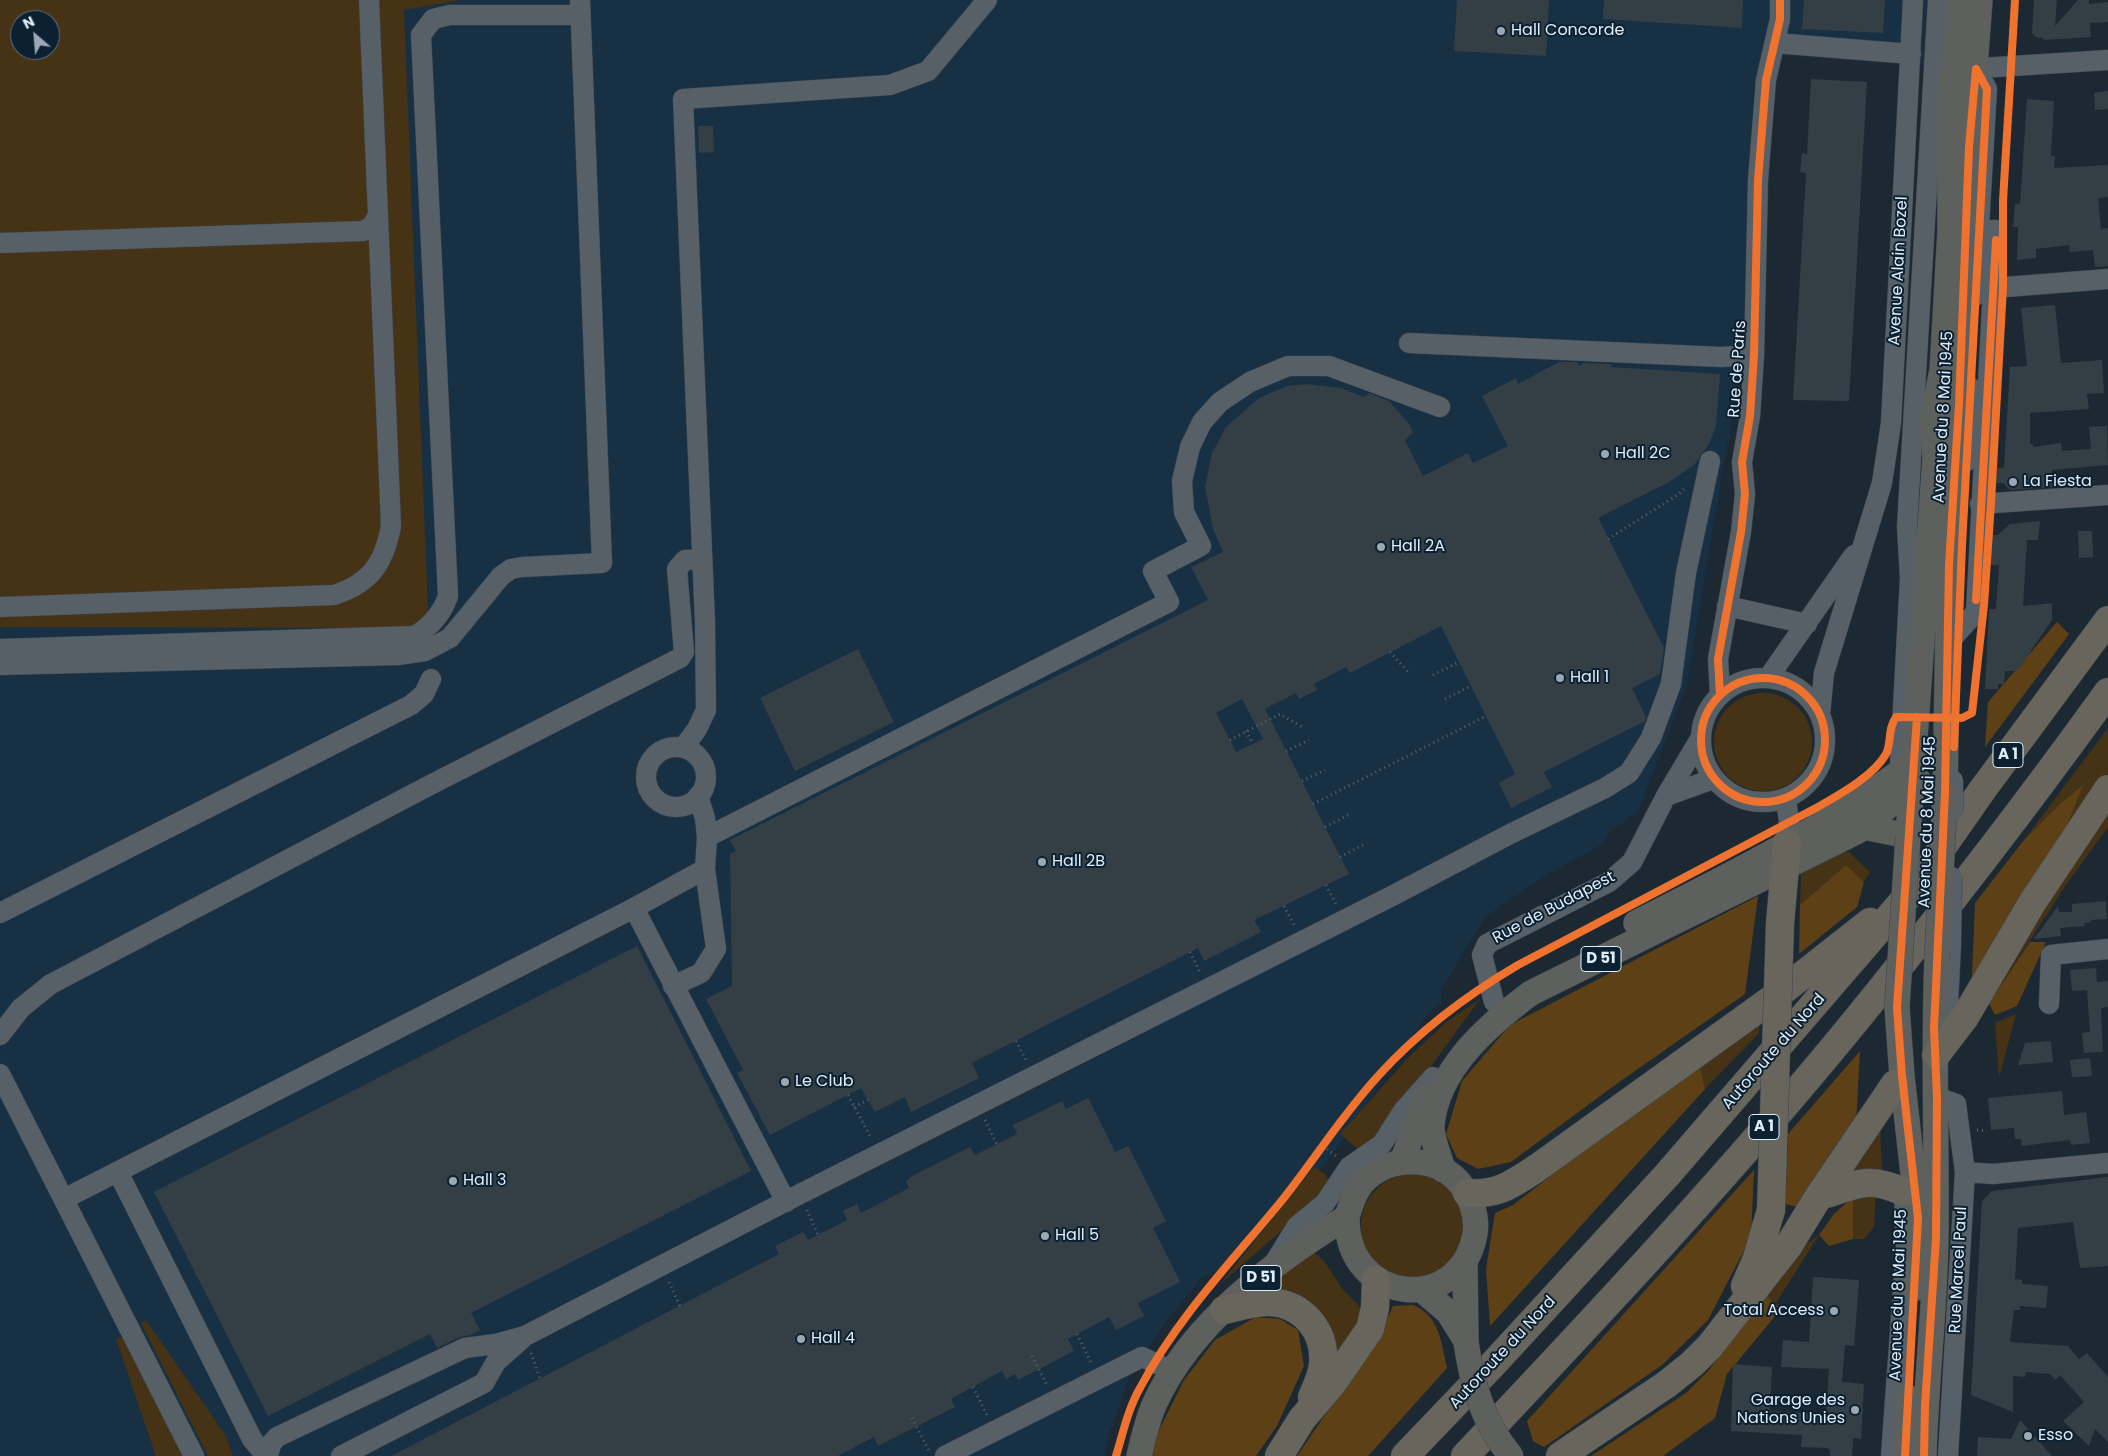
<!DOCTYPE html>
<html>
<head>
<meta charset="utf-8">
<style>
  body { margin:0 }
  #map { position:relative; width:2108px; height:1456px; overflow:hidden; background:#1d2932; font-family:Poppins,sans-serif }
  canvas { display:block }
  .north { position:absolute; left:10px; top:10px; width:50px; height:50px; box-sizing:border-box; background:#0b2030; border:1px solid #607280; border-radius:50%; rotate:333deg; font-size:14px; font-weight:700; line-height:20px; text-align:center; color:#e0edf8 }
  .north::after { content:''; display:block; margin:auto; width:18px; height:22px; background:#9ca8b3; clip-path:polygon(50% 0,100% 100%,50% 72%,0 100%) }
</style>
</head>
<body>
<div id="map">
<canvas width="2108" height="1456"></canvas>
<div class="north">N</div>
</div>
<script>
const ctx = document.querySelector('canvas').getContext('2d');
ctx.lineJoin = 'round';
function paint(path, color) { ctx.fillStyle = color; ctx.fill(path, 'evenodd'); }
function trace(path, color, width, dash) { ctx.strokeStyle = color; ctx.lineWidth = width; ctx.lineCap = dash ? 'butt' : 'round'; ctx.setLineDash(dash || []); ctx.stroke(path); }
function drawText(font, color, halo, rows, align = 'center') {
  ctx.font = font + ' Poppins,sans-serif'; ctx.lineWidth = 4; ctx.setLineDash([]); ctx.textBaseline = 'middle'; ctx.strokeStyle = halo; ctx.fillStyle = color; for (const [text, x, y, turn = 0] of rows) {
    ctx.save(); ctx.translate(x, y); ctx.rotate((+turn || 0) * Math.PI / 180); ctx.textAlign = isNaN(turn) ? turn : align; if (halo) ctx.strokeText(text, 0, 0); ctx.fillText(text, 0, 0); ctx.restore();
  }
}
paint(new Path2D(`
  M0,0H1927L1924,65L1778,55L1731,416L1730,439L1728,441L1687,684L1638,812L1609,832L1603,844L1547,875L1485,917L1441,990V1003L1425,1017L1330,1158L1252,1255L1201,1278L1168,1319L1132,1371L1110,1431L1104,1456H0ZM20,20H50V50H20Z`), '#173043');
paint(new Path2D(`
  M0,0H461L404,10L428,611L421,624L408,628L0,627ZM20,20H50V50H20Z
  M1714 742a49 49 0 1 1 98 0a49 49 0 1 1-98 0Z
  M2108,728V773L2060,844L2082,786L2062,802L2024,840Z
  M2108,799V827L2068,882L1989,1003Z
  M1840,849L1850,853L1870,872L1864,882L1846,865L1800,905L1801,874Z
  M1480,999L1421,1080L1384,1138L1359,1150L1340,1134L1408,1058L1446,1022Z
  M2016,1014L1999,1078L1995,1023Z
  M1760,1019L1759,1033L1705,1089L1699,1062Z
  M1880,1124L1882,1171L1847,1176Z
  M1314,1167L1325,1174L1329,1182L1308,1208L1221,1283Z
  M1361 1226a52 52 0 1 1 104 0a52 52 0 1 1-104 0Z
  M1876,1193L1874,1227L1864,1239H1853V1197Z
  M1819,1235L1776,1303L1765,1293L1804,1246Z
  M1315,1253L1324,1261L1343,1290L1361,1308L1360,1323L1330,1374V1352L1264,1289L1299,1259Z
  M146,1320L226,1436L233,1456H208L141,1323Z
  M123,1336L183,1456H156L116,1339Z`), '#463215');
paint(new Path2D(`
  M2057,622L2069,634L1985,747L1988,702Z
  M2083,785L2060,844L1972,977L1975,903L2024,840L2062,802Z
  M1846,865L1864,882L1857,907L1799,954L1800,905Z
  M1758,896L1745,994L1615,1085L1511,1162L1478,1169L1457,1158L1446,1134L1462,1081L1510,1025Z
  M2030,942H2046L2017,1006L1995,1015L1989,1003Z
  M1860,1051L1856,1124L1799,1207L1785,1204L1788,1134Z
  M1699,1062L1705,1089L1490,1326L1486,1269L1495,1213L1513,1205Z
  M1754,1170L1751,1237L1708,1320L1662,1365L1544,1447L1533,1441L1527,1421Z
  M1853,1197V1239L1829,1246L1819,1235L1834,1214Z
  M1765,1293L1781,1309L1727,1374L1715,1418L1663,1456H1591L1686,1393L1708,1371Z
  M1413,1305C1440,1316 1441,1342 1447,1368L1368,1456H1297L1380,1334L1393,1306Z
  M1256,1317L1280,1319L1298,1330L1304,1366L1277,1426L1256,1456H1151L1159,1430L1184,1380L1215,1340Z`), '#5d4015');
paint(new Path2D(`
  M1457,0H1549L1546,56L1454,51Z
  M1604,0H1743L1742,28L1603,19Z
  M1804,0H1885L1883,33L1802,29Z
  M2034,0H2057L2055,26L2078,0H2089V4L2108,2V22L2090,23L2091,37L2043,40L2044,38L2036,37L2032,33Z
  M1811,79L1867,82L1849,401L1793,400L1806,173L1800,172L1802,153L1807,154Z
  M2108,91V109L2095,110L2094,93Z
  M2027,99L2054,101L2051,156H2055L2054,168L2108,165V197L2098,198L2101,229L2108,228V266L2095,267L2093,250L2070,252L2069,245L2036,249V258L2017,260L2018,227H2013L2015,204H2020Z
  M698,126H713L714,152L699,153Z
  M2055,305L2061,363L2102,360L2104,393L2087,394L2089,409L2030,413V444H2033V447L2061,443L2062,451L2091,449L2089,427L2107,426L2108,465L2052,470L2053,487L2010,490L2003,483H1996L1997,468H2004L2010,367L2027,366L2021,308Z
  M1559,362H1577L1579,366L1584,363L1611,364V367L1720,374L1716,426L1709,444L1694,465L1669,482L1598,518L1664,648L1660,674L1632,688L1646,717L1645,721L1544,772L1552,787L1511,808L1499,783L1515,774L1441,626L1350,673L1346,667L1314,684L1317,690L1299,699L1296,693L1265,709L1349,874L1254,920L1261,932L1204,961L1198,948L972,1063L979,1078L911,1112L905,1097L875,1112L861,1088L770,1135L737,1073L743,1070L706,999L732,986L730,854L736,851L730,840L1208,600L1191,567L1223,552L1213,529L1205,487L1212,453L1226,427L1259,398L1287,386L1307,384L1341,388L1364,397L1369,393L1389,401L1410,425L1413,433L1405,440L1423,476L1468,453L1473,463L1508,446L1482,396L1516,378L1518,384ZM1242,699L1263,739L1236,752L1216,713Z
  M2040,521L2038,540H2027L2023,606L2052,603V620L2017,671H2005L2004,684H1998V689H1985L1989,609H1996L1999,565H1990L1992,535H1998L2010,524Z
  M2078,531H2092L2093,557L2079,558Z
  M858,649L894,722L795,771L760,698Z
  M2106,901L2107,919L2091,920V922L2084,923L2085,926L2060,928L2061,936L2034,939L2058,906L2059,912H2072V904Z
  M637,946L751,1171L471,1313L480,1330L470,1335L460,1337L437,1348L430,1334L268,1416L154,1192Z
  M2096,968L2097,982L2108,981V1007L2101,1008L2103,1052L2084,1053L2082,1033L2090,1032L2087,990L2072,991L2070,970Z
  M2051,1041L2053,1062L2018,1065L2025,1043Z
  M2090,1058L2092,1076L2072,1077L2070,1060Z
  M2062,1091L2064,1115L2086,1112L2090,1143L2071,1145L2070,1140L2022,1146L2021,1139H2015L2014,1128L1991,1130L1988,1098Z
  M1088,1098L1115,1152L1128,1146L1166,1221L1153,1228L1180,1282L1138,1303L1144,1316L1116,1330L1109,1317L1068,1339L1074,1351L1018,1380L1015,1374L1006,1379L1002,1371L951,1399L955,1407L878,1446L874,1437L838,1456H391L779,1254L775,1246L803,1232L808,1240L847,1220L843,1211L857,1204L861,1213L909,1188L906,1181L914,1175L970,1147L975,1155L1017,1134L1013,1125L1062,1101L1066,1109Z
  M2108,1177V1266L2080,1268L2073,1222L2018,1228L2015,1279L2022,1280V1284L2048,1286L2046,1308L2020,1306V1310H2014L2010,1342L2068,1346L2079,1359L2087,1353L2108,1377V1442L2095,1429L2089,1446L2063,1421L2084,1402L2060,1375L2055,1380L2050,1374L2026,1372L2025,1377L2013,1376V1412L1971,1395L1982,1201L1992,1191Z
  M1813,1277L1859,1280L1854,1346L1845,1345L1842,1382L1864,1384L1861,1439L1853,1438L1852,1456H1830V1450L1827,1448L1801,1447L1802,1435L1731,1431L1733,1364L1772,1367L1770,1411L1826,1414L1829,1369L1781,1367L1783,1340L1809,1342Z
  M2020,1420L2052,1456H1977L1978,1437L2011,1439Z`), '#343e45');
const minor = new Path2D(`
  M1775,43L1911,54
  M1965,69L2108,60
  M0,243L363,231L372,226L378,215
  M1993,288L2108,279
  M1975,296L1987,89L1976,69
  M1409,343L1721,357L1754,355
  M1967,461L1971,388
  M1980,504L2108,495
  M1727,606L1807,624
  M0,607L334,595C371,583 384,563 391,526L369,0
  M1947,644L1976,612L1996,230H1967
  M0,649L415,636C431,626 442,614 448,596L421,35L433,19L450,15H580
  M0,665L398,655L425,651L450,638L501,576L511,569L522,567L602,563L580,0
  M1701 740a62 62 0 1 1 124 0a62 62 0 1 1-124 0Z
  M1768,678L1854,555
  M1720,695L1718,659L1741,532L1745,494L1742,462L1750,416L1754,355L1758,180L1766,80L1780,19V0
  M1820,714L1824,673L1882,483L1891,423L1913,0
  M1700,739L1666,796L1713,779
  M646 777a30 30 0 1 1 60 0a30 30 0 1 1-60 0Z
  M683,748L697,729L706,710L705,622L683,99L890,85L928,71L987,0
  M1899,782L1910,578L1907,527L1938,0
  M1786,799L1789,822L1787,843
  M707,837L1169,602L1153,571L1201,546L1184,512L1182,481L1190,447L1202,422L1220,402L1250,382L1288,366H1329L1440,407
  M705,869L634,908L786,1202
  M0,913L411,705L424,694L431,679
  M673,986L701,973L716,949L705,869L707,837L705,818L698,796
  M1494,1002L1482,955L1487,944L1609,882L1632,862L1666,796
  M2049,1004L2051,955L2108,949
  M1947,1027L1951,943
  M0,1035L21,1008L51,984L434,783L680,658L684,652L677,569L685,560L702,559
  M0,1074L194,1456
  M1937,1097L1956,1104L1965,1172L1948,1456
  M118,1172L252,1439L266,1456
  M1965,1172L1993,1174L2108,1163
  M64,1199L634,908
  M1273,1265L1297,1226L1325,1203L1349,1167L1382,1144L1403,1111L1433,1077
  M268,1456L271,1444L277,1437L465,1348L496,1344L525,1336L800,1194L1390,897L1512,833L1605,788L1629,773L1651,738L1671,684L1686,573L1710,461
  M341,1456L484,1383L496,1362L522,1339
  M945,1456L1142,1357L1172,1371
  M1891,1456L1906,1249L1904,1188`);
const major = new Path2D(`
  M1967,223L1969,147L1980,0
  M1945,793L1949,565L1965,276
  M1864,827L1908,836L1935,458L1932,421L1942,370L1950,230V98L1960,0
  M1636,923C1730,875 1829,827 1913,762
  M1897,1007L1902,1076L1918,1218L1916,1288
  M1402,1162L1425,1098
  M1443,1170C1440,1157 1431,1138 1432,1125C1437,1069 1488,1025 1531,993L1858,831L1919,781
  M1465,1261L1466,1342
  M1421,1289L1448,1312L1466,1341
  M1139,1456C1143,1439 1147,1421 1154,1405C1190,1324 1273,1262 1347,1217C1351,1204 1355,1190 1365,1180C1390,1156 1434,1155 1458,1181C1470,1195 1478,1215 1475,1234C1460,1316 1346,1305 1347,1217
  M1905,1456L1909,1398
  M1924,1456C1926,1382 1935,1309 1936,1236C1937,1143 1933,1050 1937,958`);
const highway = new Path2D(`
  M1780,924L1787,843
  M1936,1055L1965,1017L2032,903L2108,789
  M1467,1193C1498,1195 1511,1185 1537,1168L1776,996L1870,922
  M1819,1196C1857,1186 1864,1174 1904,1192
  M1745,1286L1757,1258L1771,1210
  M1224,1310C1239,1307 1255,1301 1270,1302C1303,1304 1326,1331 1323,1364C1322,1375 1317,1386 1312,1397
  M1279,1456L1302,1419L1332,1384L1370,1329L1375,1308L1376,1280
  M1405,1456L1495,1362L1667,1175L1911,892L1983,789L2108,620
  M1465,1456C1599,1314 1734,1170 1857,1019C1944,912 2028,803 2108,692
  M1560,1456L1667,1384L1692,1364L1710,1346L1789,1245L1819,1196L1895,1084`);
trace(minor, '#3c464e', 21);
trace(major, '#3c464e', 26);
trace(highway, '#3c464e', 29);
trace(new Path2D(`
  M1608,539L1679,494L1685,488
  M1390,652L1410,674
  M1433,675L1459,662
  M1445,699L1471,686
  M1246,731L1253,744
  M1230,740L1280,714L1304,728
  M1286,751L1309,740
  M1302,781L1325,770
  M1313,804L1486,716
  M1325,827L1348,815
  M1340,857L1363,845
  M1326,885L1336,904
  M1284,906L1294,925
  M1190,952L1201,974
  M1016,1041L1026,1060
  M848,1095L871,1138
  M854,1107L868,1100
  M985,1120L997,1144
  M1977,1130L1986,1131
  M1323,1146L1337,1157
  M807,1210L818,1235
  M669,1282L680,1306
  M1077,1334L1092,1364
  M531,1353L540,1379
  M1032,1356L1047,1385
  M973,1387L987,1415
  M912,1418L929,1451`), '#5a6369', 3, [1, 4]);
trace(minor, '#575f67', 20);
trace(major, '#5e605e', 25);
trace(highway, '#68655d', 28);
const minorBridge = new Path2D(`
  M1953,811V780
  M1951,943L1952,877`);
const majorBridge = new Path2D(`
  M1937,958L1945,793
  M1897,1007L1908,836
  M1466,1342C1472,1384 1483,1423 1511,1456`);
const highwayBridge = new Path2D(`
  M1771,1210L1780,924`);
trace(minorBridge, '#3c464e', 21, []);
trace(majorBridge, '#3c464e', 26, []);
trace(highwayBridge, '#3c464e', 29, []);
trace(minorBridge, '#575f67', 20);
trace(majorBridge, '#5e605e', 25);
trace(highwayBridge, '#68655d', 28);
trace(new Path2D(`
  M1976,600L1996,240
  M1701 740a62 62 0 1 1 124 0a62 62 0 1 1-124 0Z
  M1720,695L1718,659L1741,532L1745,494L1742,462L1750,416L1754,355L1758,180L1766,80L1780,19V0
  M1954,747L1962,545L1987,89L1976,69
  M1116,1456C1123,1433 1128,1409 1140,1388C1176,1320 1230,1263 1279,1204C1313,1162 1342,1115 1379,1075C1419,1031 1467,995 1518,965L1816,808C1837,796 1874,776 1886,754C1892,742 1887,730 1896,717L1962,718L1972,713L1984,605L1991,503L2003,287V201L2015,0
  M1905,1456L1918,1218L1902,1076L1897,1007L1917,717
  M1924,1456L1925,1406L1936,1238L1937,1097L1934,1028L1945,793L1949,565L1959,404L1969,147L1976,69`), '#ef722f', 8);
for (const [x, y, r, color] of [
  [1501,31,5,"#9ca8b3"],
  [1605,454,5,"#9ca8b3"],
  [2013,482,5,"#9ca8b3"],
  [1381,547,5,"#9ca8b3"],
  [1560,678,5,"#9ca8b3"],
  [1042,862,5,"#9ca8b3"],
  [785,1082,5,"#9ca8b3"],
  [453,1181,5,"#9ca8b3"],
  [1045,1236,5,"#9ca8b3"],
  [1834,1311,5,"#9ca8b3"],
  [801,1339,5,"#9ca8b3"],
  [1855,1410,5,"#9ca8b3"],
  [2028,1436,5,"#9ca8b3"]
]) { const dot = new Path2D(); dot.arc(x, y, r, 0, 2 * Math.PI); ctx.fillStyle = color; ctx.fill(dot); trace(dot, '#0b2030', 2); }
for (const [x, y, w] of [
  [2008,755,30],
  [1601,959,40],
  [1764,1127,30],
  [1261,1278,40]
]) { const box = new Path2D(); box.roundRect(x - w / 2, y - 12.5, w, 25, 4); ctx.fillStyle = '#0b2030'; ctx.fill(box); trace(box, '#e0edf8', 1); }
drawText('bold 15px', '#e0edf8', null, [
  ["A 1",2008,755],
  ["D 51",1601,959],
  ["A 1",1764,1127],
  ["D 51",1261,1278]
]);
drawText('16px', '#e0edf8', '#0b2030', [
  ["Hall Concorde",1511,31],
  ["Hall 2C",1615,454],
  ["La Fiesta",2023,482],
  ["Hall 2A",1391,547],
  ["Hall 1",1570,678],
  ["Hall 2B",1052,862],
  ["Le Club",795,1082],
  ["Hall 3",463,1181],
  ["Hall 5",1055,1236],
  ["Total Access",1824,1311,"right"],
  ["Hall 4",811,1339],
  ["Garage des",1845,1401,"right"],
  ["Nations Unies",1845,1419,"right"],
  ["Esso",2038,1436]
], 'left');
drawText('16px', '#e0edf8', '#0b2030', [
  ["Avenue Alain Bozel",1899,271,-87],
  ["Rue de Paris",1738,369,-86],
  ["Avenue du 8 Mai 1945",1944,417,-87],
  ["Avenue du 8 Mai 1945",1928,822,-88],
  ["Rue de Budapest",1554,908,-28],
  ["Autoroute du Nord",1774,1052,-49],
  ["Rue Marcel Paul",1959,1270,-87],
  ["Avenue du 8 Mai 1945",1899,1295,-88],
  ["Autoroute du Nord",1503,1353,-47]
]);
</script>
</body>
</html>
